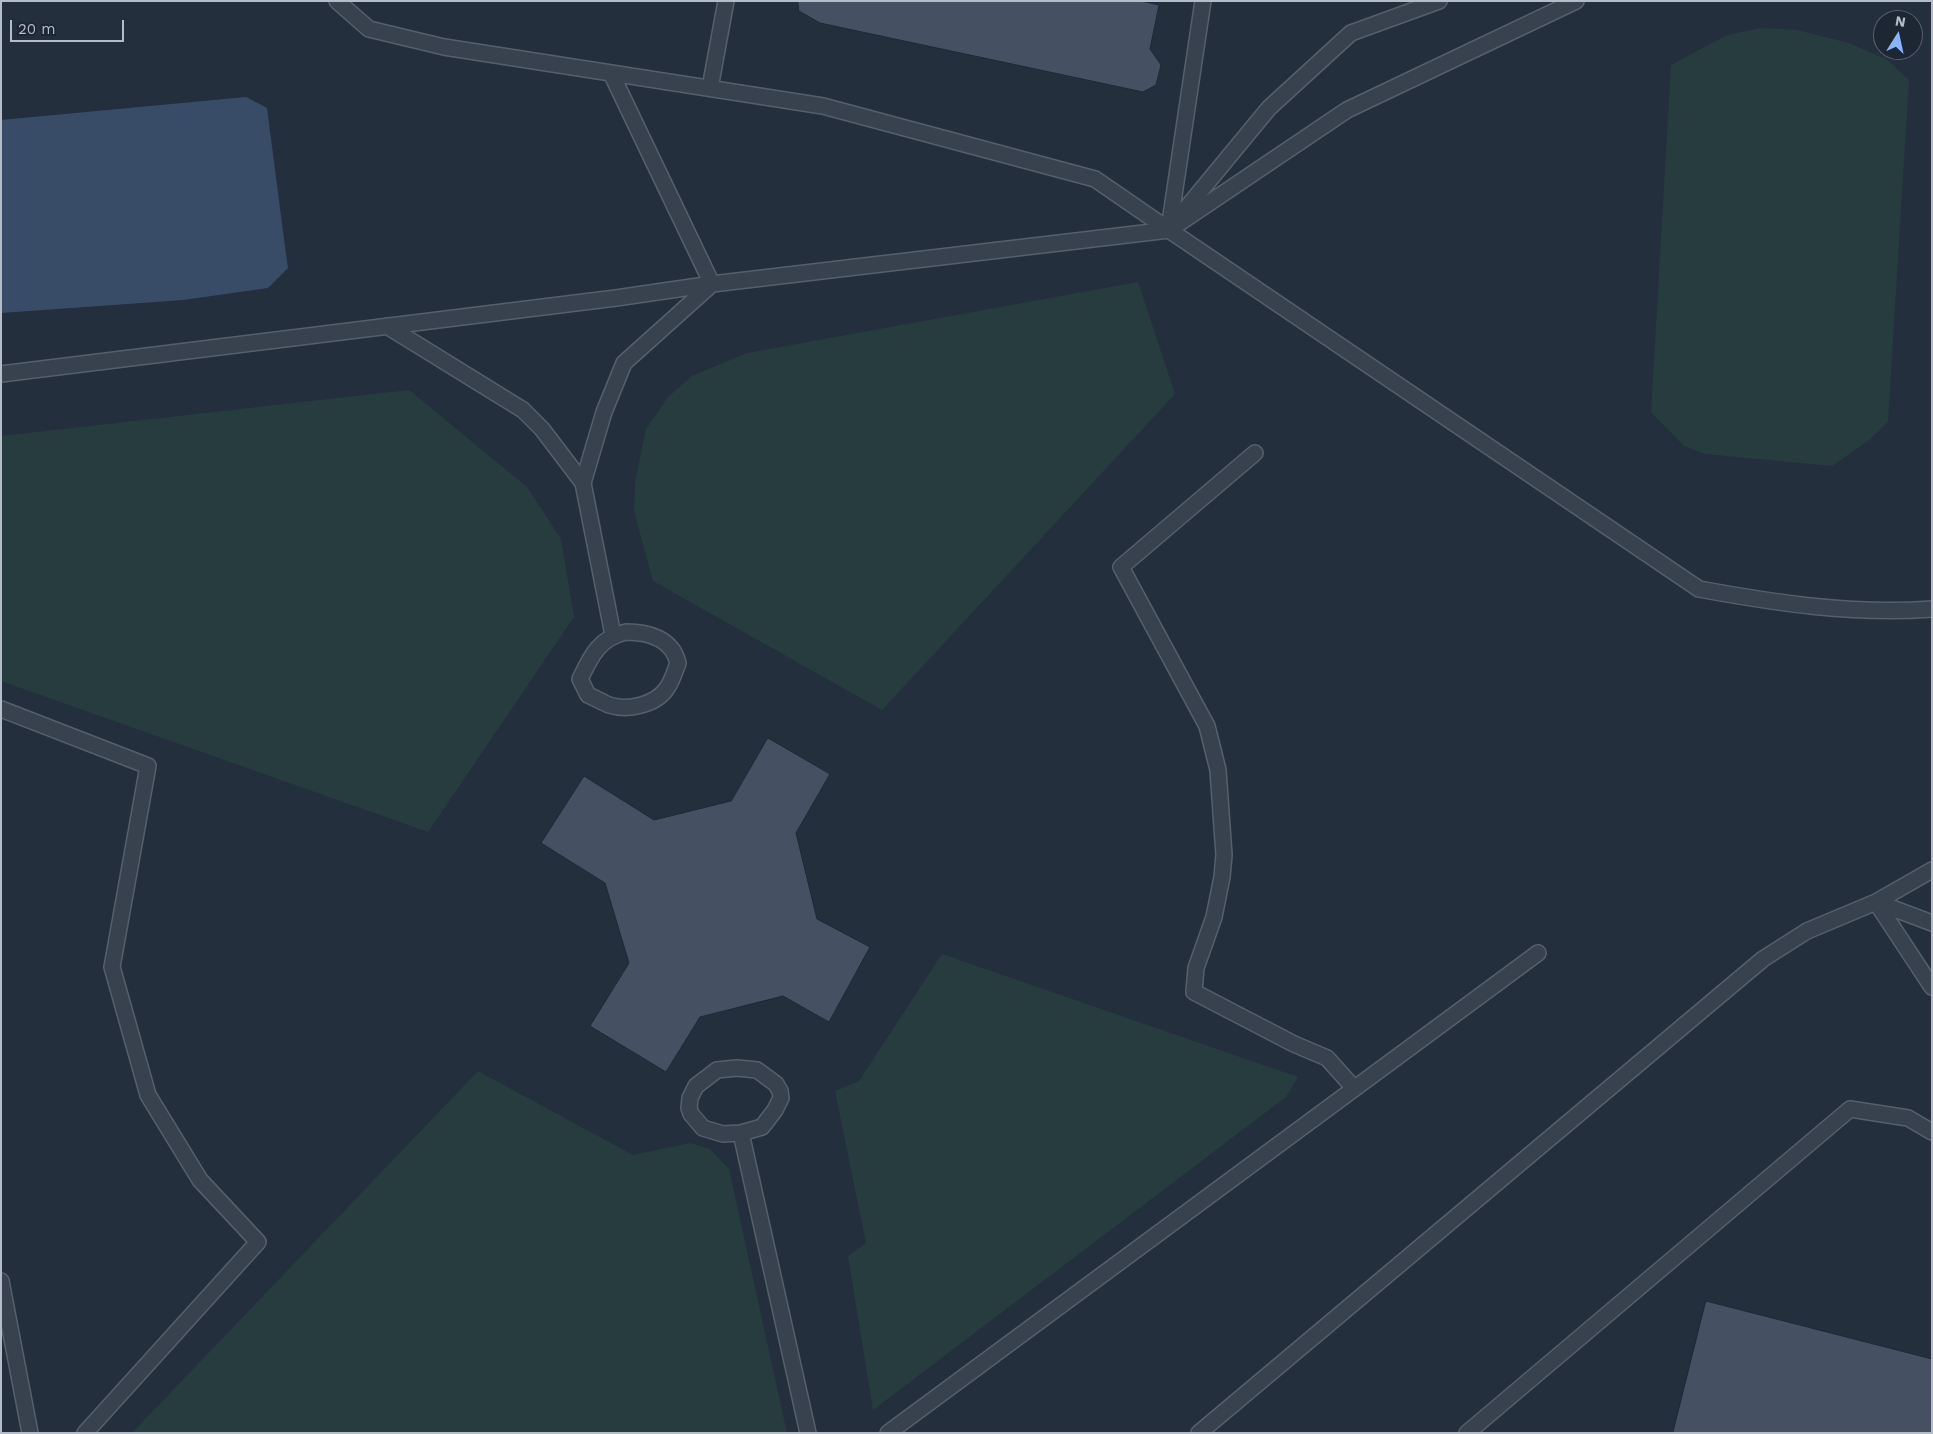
<!DOCTYPE html>
<html>
<head>
<meta charset="utf-8">
<style>
  body { margin:0 }
  #map { position:relative; width:1933px; height:1434px; overflow:hidden; background:#242f3e; font-family:"Work Sans",sans-serif }
  canvas { display:block }
  .frame { position:absolute; inset:0; border:2px solid #b4bcc9; pointer-events:none }
  .north { position:absolute; left:1873px; top:10px; width:50px; height:50px; box-sizing:border-box; background:#1d2633; border:1px solid #59626f; border-radius:50%; rotate:10deg; font-size:14px; font-weight:700; line-height:20px; text-align:center; color:#b4bcc9 }
  .north::after { content:''; display:block; margin:auto; width:18px; height:22px; background:#8ab4f8; clip-path:polygon(50% 0,100% 100%,50% 72%,0 100%) }
  .scale { position:absolute; left:10px; top:20px; width:114px; height:22px; box-sizing:border-box; border:2px solid #b4bcc9; border-top:0; padding-left:6px; font-size:15px; line-height:18px; white-space:nowrap; color:#b4bcc9; -webkit-text-stroke:4px #1d2633; paint-order:stroke }
</style>
</head>
<body>
<div id="map">
<canvas width="1933" height="1434"></canvas>
<div class="frame"></div>
<div class="north">N</div>
<div class="scale">20 m</div>
</div>
<script>
const ctx = document.querySelector('canvas').getContext('2d');
ctx.lineJoin = 'round';
function paint(path, color) { ctx.fillStyle = color; ctx.fill(path, 'evenodd'); }
function trace(path, color, width, dash) { ctx.strokeStyle = color; ctx.lineWidth = width; ctx.lineCap = dash ? 'butt' : 'round'; ctx.setLineDash(dash || []); ctx.stroke(path); }
paint(new Path2D(`
  M1761,28L1797,30L1849,43L1886,59L1909,80L1888,422L1868,441L1832,466L1705,454L1684,446L1651,412L1671,65L1727,35Z
  M1138,282L1175,394L882,710L653,581L634,511L635,483L646,429L668,397L692,376L747,353Z
  M409,390L527,487L561,539L574,617L428,832L1,681V436Z
  M942,954L1298,1077L1286,1097L873,1410L848,1256L866,1243L835,1091L859,1081Z
  M478,1071L633,1155L690,1143L710,1149L729,1169L787,1433H132Z`), '#263c3f');
paint(new Path2D(`
  M246,97L267,108L285,247L288,268L268,288L183,300L1,313V120Z`), '#394c67');
const building = new Path2D(`
  M798,1H1141L1159,5L1150,49L1161,65L1156,85L1143,92L820,23L799,11Z
  M768,738L830,774L796,833L817,919L870,947L829,1022L783,996L700,1017L666,1072L590,1026L629,963L605,883L541,843L584,776L654,820L731,801Z
  M1706,1301L1932,1359V1433H1673Z`);
paint(building, '#455162');
trace(building, '#1f2835', 1);
const lane = new Path2D(`
  M337,1L369,29L444,47L823,106L1095,179L1169,230L1699,589C1776,603 1854,615 1932,609
  M710,88L726,1
  M1179,217L1269,108L1351,33L1439,1
  M1169,229L1203,1
  M387,326L523,410L542,429L583,483L613,635
  M1,374L616,298L712,284L1169,230L1347,110L1576,1
  M1255,453L1121,567L1207,726L1218,770L1224,855L1222,877L1214,917L1196,968L1194,992L1294,1044L1327,1058L1354,1088
  M583,483L604,412L624,363L712,284L611,73
  M626,632C648,632 672,638 678,663C675,671 672,681 667,688C656,705 628,711 609,705C602,702 595,698 588,695L580,679C591,656 599,638 626,632Z
  M1,709L148,766L112,967L148,1095L200,1180L258,1242L85,1433
  M1876,902L1932,987
  M1876,902L1932,923
  M737,1068L757,1070L776,1084L780,1091L781,1098L775,1110L762,1127L741,1133L723,1134L703,1128L691,1114L689,1108L690,1098L696,1086L717,1070Z
  M741,1133L808,1433
  M1,1281L30,1433
  M888,1433L1538,953
  M1199,1433L1763,959L1807,931L1876,902L1932,870
  M1467,1433L1850,1109L1908,1118L1932,1132`);
trace(lane, '#565f6c', 18);
trace(lane, '#38414e', 15);
</script>
</body>
</html>
